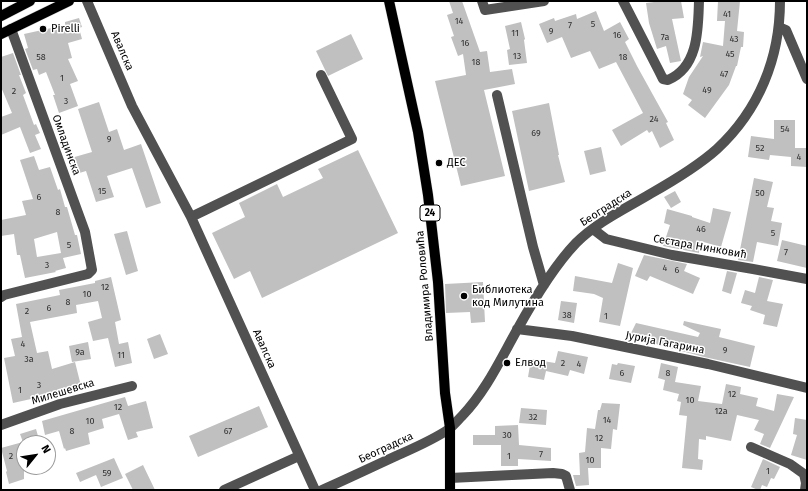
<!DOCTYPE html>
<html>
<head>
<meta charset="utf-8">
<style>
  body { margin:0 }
  #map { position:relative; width:808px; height:491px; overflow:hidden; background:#fff; font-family:"Fira Sans",sans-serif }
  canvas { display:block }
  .frame { position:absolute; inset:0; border:2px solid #000; pointer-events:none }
  .north { position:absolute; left:16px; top:435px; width:40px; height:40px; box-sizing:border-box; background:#fff; border:1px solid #999; border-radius:50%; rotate:60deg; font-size:11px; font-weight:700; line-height:16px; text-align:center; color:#000 }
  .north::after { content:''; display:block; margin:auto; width:14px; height:18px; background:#000; clip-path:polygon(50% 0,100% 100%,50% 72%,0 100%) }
</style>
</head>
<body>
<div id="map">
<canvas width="808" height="491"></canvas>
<div class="frame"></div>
<div class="north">N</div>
</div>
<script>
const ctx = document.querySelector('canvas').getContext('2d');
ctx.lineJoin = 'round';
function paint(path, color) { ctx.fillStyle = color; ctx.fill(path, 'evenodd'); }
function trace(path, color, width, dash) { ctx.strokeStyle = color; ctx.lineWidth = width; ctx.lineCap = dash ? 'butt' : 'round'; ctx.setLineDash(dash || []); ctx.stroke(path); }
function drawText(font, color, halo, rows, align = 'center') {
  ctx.font = font + ' "Fira Sans",sans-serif'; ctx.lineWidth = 3; ctx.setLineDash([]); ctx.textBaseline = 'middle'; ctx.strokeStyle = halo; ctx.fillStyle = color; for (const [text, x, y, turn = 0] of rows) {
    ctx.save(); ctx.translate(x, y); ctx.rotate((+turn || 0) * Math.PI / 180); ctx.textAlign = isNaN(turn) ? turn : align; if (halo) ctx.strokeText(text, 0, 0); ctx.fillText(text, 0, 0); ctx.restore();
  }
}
paint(new Path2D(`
  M449,1H462L480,52L487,51L490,72L512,69L515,84L484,90L505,176L461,186L435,81L466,75L463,54L458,56L451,37L454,36L447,15L453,13Z
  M662,1H681L684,18L672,19L681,61L670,63L666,46L657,49L649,23L646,3Z
  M718,1H740L737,31L744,32L743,47H741L737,66H736L729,85L705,118L688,105L692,100L683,94L689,77L703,56L700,57L703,42L723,46L725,21H717Z
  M596,11L604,31L620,22L629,39L625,42L637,66L668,122L666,123L674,140L660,148L652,131L649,133L647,130L621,146L612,130L643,113L616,62L599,69L590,51L571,58L562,37L547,43L539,24L554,18L555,21L576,14L577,19Z
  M79,18L82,27L79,28L82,39L68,43L72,58L68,59L78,81L70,84L78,106L59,113L53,95H55L46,72L39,75L37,69L33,70L25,49L28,48L24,34L65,25V22Z
  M521,22L525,39L524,40L527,63L509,65L507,50L510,49L505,26Z
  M351,34L363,59L328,76L316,51Z
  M13,53L21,75H19L26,93L23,95L34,125L36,124L40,133L35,135L41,149L30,153L20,127L1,135V117L12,113L1,87V57Z
  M99,102L109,132L117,129L124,150L141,144L161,203L146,208L132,168L107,176L114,197L96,202L86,171L76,174L71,158L92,152L78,109Z
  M549,103L559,155H558L565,182L529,191L512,111Z
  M774,120H795V148H807V167L791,166V157L770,155L769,160L748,157L751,136L774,139Z
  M601,147L606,171L590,175L584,151Z
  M358,150L398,233L262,298L250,271L234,279L212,233L245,217L239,203L277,184L283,197L323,178L318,169Z
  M34,156L39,170L50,167L58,190L60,189L65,207H67L75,235H77L81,254L63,258L66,268L55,271L56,272L25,278L20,255H17L14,234L1,236V220L26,215L22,201L33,199L20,160ZM57,232L61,253L37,257L34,239Z
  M754,178L773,182L767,207L774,208L771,221L782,223L778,246L757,242L753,262L738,260Z
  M675,191L681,202L671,208L664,197Z
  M713,208L731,212L721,247L700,241L699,253L663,246L670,225L664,223L667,209L692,216V217L710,223Z
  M127,231L138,271L126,275L114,234Z
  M782,240L807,246V268L777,261Z
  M644,255L687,264L684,271L700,278L693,294L650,276L647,281L635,276Z
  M618,263L633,268L620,326L599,322L603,298L594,294L573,291L575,276L612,283Z
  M727,271L737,273L731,294L722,291Z
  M111,277L121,320L115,322L119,344L128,342L132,363L115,367L108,338L93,341L88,322L102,318L98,301L76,305L77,313L30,322L37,353L48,351L52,369L75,362L81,386L51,395V393L31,397V399L13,403L4,358L15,356L11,339L22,337L16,304L60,295L59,290L95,283V281Z
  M759,277L773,280L767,301L783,304L777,327L763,324L765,315L750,310L752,306L741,303L745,290L755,293Z
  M483,282L485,322L471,323L470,312L446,313L445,284Z
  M561,301L577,303L574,323L558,320Z
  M684,321L721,329L719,337L755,346L750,367L704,357L659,345L642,339L643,338L630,335L636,323L698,337L700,333L683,325Z
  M160,334L168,354L154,359L147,339Z
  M88,342L91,359L72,362L69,346Z
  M558,351L588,357L584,374L570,370L568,376L546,371L544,380L528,377L531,359L555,363Z
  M618,363L635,366L631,383L609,379L612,364L617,365Z
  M661,363L678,367L675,382L701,386L698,401L722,404L726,384L741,387L740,394L758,398L756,406L774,411L777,394L794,397L770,448L760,444L764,434L754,430L759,420L737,415L731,441L706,436V440L699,439L698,459L703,460L702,470L682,468L687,416L679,415L681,402L677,401L679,394L663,390L665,380L658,378Z
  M125,397L128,406L146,401L153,428L136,432L138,437L128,440L119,414L102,419L104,428L88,433L90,444L66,451L65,448L64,449L59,431L45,435L42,421Z
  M602,403L620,404L617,430L613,429L611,449L601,448V468H588L589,485L576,486L573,475H580L579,453L585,452L587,428L595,429L598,410H600Z
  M259,406L268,427L198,457L189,436Z
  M521,408L547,410L546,425L519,423Z
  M795,418L807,420V460L791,455L797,435L793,434Z
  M518,425L519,445L551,448V461L518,459V466H501V445H473V435H495V426Z
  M36,429L40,443H24V479L9,484L6,472L7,471L1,448L23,442L20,434Z
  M114,458L123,478L101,487L96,475L80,482L76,473Z
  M763,459L780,467L774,479L771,478L767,487L762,485L760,490H758L751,487Z
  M143,465L155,490H133L125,474Z`), '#c0c0c0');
const major = new Path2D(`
  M389,1L418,132L428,195L438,282L445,393L450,428V490
  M1,16L30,1
  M1,34L69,1`);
trace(major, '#dbdbdb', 11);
trace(new Path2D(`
  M87,1L132,106L191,217L315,490
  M482,1L485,10L544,1
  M623,1L659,71L663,79L668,80C699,67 698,28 699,1
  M779,27L786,30L807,79
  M497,95L533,247L544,285
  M191,217L352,139L321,75
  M593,229L606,239L672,255L753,269L807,279
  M1,297L4,295L88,274L92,270L85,232L11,29
  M517,329L572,336L708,364L807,388
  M1,425L60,404L132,386
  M751,447L790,464L804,474L806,483L805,490
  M450,478L553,473L562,474L566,476L570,490
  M224,490L299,456
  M322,490C347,479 372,467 396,456C414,448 433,440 449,429C454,425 458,420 462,416C486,391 500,360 517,330C533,301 553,267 576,243C597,222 625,209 650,194C673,181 697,167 717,149C759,110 780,58 780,1`), '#515151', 10);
trace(major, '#000', 10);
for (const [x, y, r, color] of [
  [43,29,4,"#000"],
  [439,163,4,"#000"],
  [464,296,4,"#000"],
  [507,363,4,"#000"]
]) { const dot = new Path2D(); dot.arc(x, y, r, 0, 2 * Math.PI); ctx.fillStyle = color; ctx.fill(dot); trace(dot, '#fff', 1.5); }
drawText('9px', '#303030', null, [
  ["41",727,14],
  ["14",459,21],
  ["5",593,24],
  ["7",570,25],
  ["9",551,31],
  ["11",515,33],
  ["16",617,35],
  ["7a",665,37],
  ["43",734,39],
  ["16",465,43],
  ["45",730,54],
  ["13",517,56],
  ["58",41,57],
  ["18",623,57],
  ["18",476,62],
  ["47",724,74],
  ["1",62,78],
  ["49",707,90],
  ["2",14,91],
  ["3",66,101],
  ["24",654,119],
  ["54",785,129],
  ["69",536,133],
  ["9",109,139],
  ["52",760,148],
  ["4",799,157],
  ["15",102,191],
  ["50",760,193],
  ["6",39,197],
  ["8",58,212],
  ["46",701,229],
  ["5",773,233],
  ["5",69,245],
  ["7",786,252],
  ["3",47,265],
  ["4",665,268],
  ["6",677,270],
  ["12",105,287],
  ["10",87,294],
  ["8",68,302],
  ["6",49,308],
  ["2",27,311],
  ["38",567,315],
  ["1",606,316],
  ["4",23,344],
  ["9",725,350],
  ["9a",80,352],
  ["11",121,355],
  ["3a",29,359],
  ["2",563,363],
  ["4",579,364],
  ["6",622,373],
  ["8",668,373],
  ["3",39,385],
  ["1",20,390],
  ["12",732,394],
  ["10",690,400],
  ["12",118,407],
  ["12a",721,411],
  ["32",533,417],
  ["14",607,420],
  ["10",90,421],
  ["8",72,431],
  ["67",228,431],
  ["30",507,435],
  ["12",599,438],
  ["7",541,454],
  ["2",11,456],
  ["1",509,456],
  ["10",590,460],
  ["1",768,471],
  ["59",107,473]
]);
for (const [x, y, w] of [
  [430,213,20]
]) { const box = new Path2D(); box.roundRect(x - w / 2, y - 8, w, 16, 3); ctx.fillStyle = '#fff'; ctx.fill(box); trace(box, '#000', 1); }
drawText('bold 10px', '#000', null, [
  ["24",430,213]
]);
drawText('11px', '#000', '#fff', [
  ["Pirelli",51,29],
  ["ДЕС",447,163],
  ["Библиотека",472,290],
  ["код Милутина",472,303],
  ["Елвод",515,363]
], 'left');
drawText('11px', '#000', '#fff', [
  ["Авалска",122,51,67],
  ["Омладинска",66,145,70],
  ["Београдска",606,208,-33],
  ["Сестара Нинковић",700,247,10],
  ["Владимира Роловића",425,286,-95],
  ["Јурија Гагарина",665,343,11],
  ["Авалска",264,349,66],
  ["Милешевска",63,392,-17],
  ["Београдска",386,448,-25]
]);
</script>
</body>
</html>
